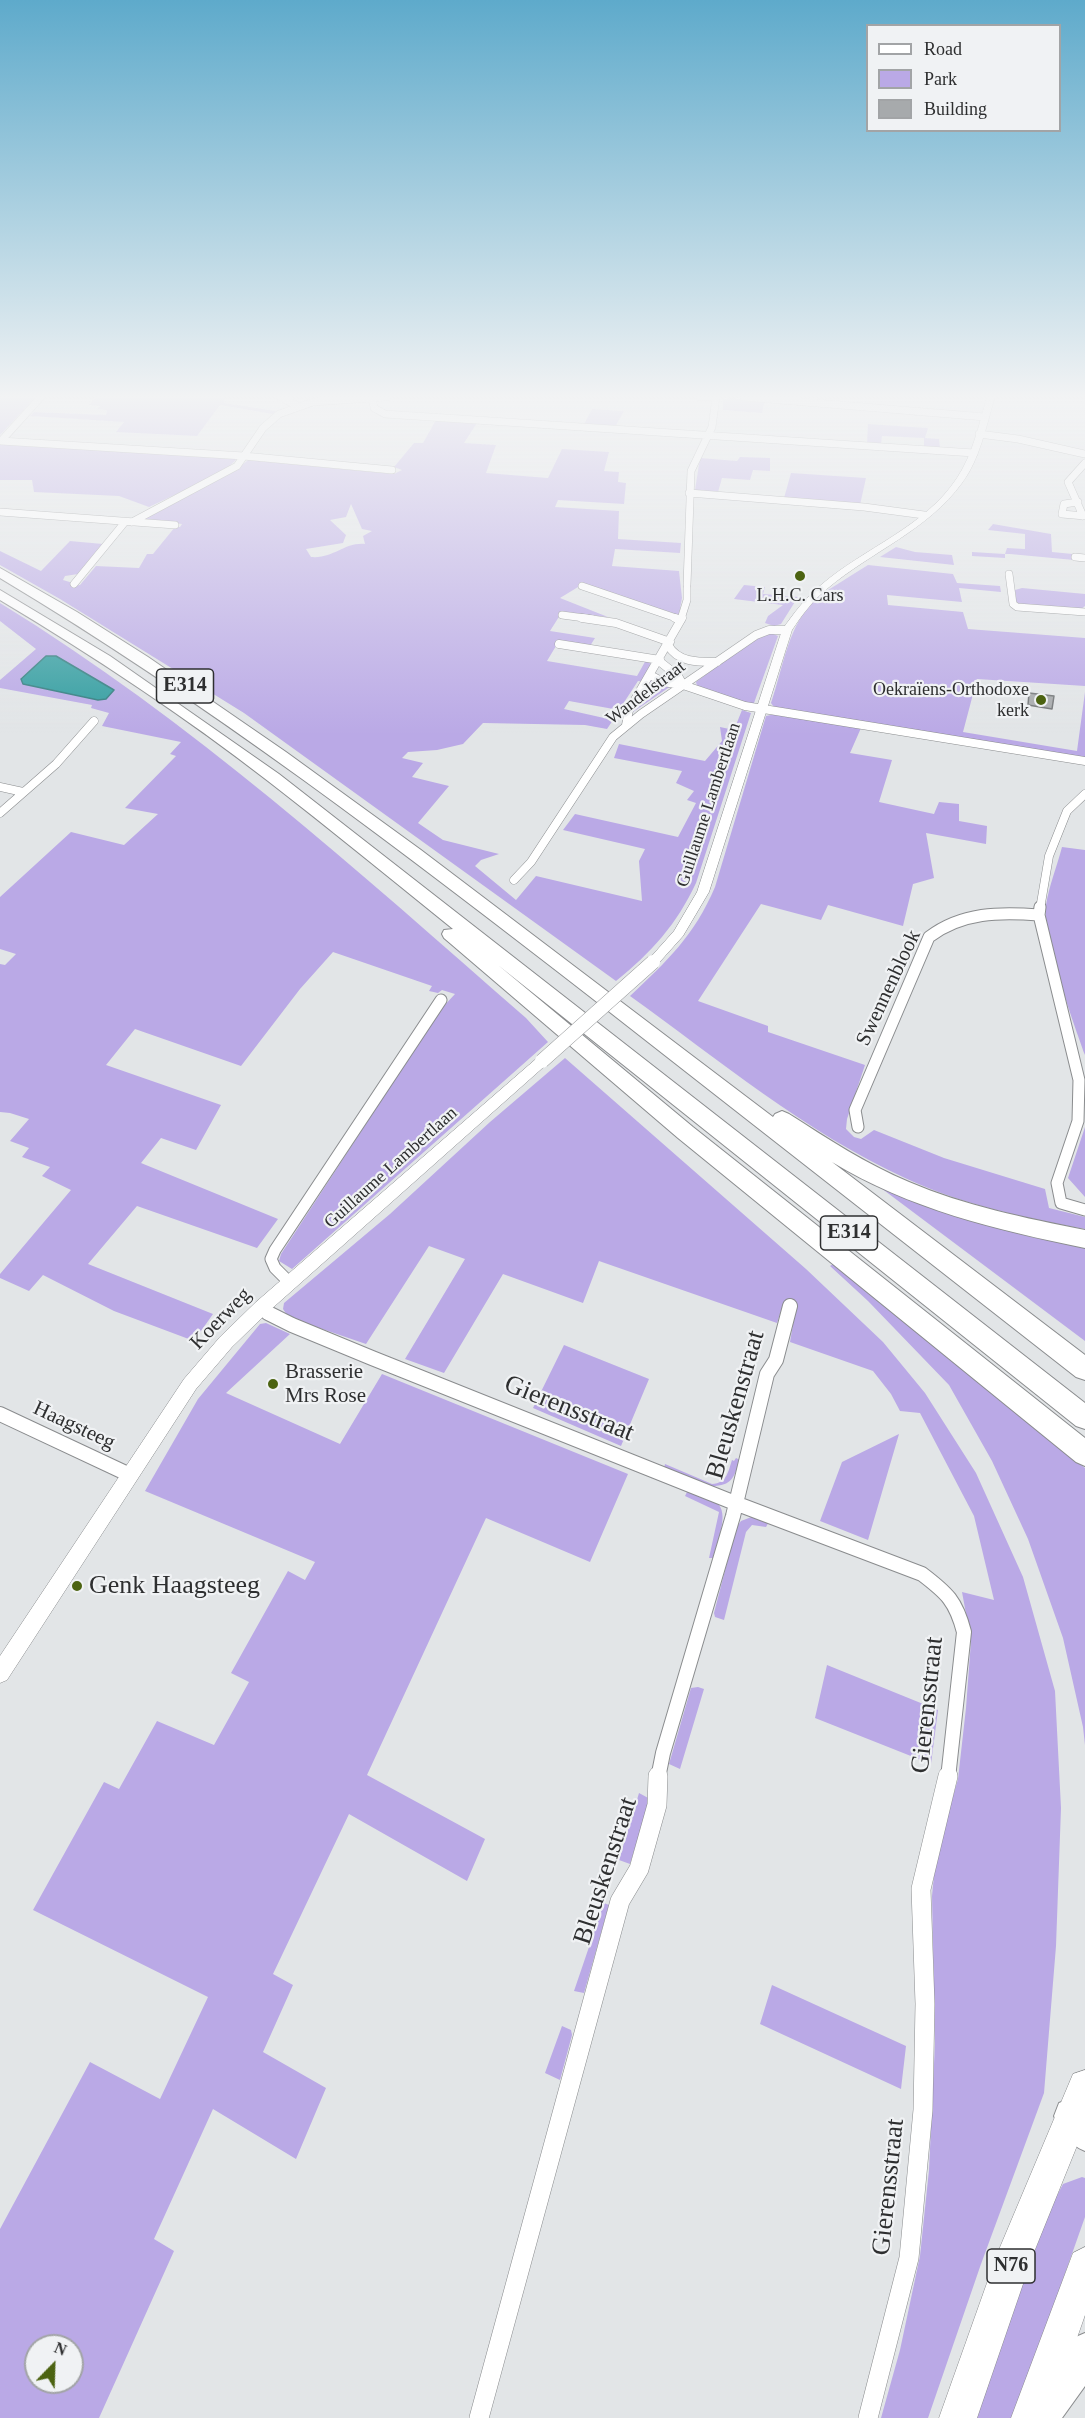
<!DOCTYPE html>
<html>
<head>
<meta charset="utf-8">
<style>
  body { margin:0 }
  #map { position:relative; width:1085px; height:2418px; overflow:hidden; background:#e2e5e7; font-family:Georgia,serif }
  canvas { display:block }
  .legend { position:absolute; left:866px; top:24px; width:195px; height:108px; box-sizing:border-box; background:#f0f2f4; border:2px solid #a2a4a6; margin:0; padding:8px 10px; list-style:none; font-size:18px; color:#2e2f30 }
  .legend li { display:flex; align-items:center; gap:12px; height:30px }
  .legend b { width:30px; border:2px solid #a2a4a6 }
  .north { position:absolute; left:24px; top:2334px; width:60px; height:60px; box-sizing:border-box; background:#f0f2f4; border:2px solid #a2a4a6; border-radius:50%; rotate:23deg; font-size:16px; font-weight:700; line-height:24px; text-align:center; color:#2e2f30 }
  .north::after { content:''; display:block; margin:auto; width:21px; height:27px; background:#4c6311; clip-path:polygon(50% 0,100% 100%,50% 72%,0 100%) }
</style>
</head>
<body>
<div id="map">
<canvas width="1085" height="2418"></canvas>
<ul class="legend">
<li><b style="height:8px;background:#fff"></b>Road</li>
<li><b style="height:16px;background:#baa9e6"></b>Park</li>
<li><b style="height:16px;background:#a7aaac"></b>Building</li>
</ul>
<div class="north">N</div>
</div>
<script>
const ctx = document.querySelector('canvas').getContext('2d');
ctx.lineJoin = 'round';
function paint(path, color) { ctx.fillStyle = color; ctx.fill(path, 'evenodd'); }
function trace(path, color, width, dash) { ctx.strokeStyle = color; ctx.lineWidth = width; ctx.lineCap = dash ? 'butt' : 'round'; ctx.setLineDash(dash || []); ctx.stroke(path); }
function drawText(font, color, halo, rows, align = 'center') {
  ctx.font = font + ' Georgia,serif'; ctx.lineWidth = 4.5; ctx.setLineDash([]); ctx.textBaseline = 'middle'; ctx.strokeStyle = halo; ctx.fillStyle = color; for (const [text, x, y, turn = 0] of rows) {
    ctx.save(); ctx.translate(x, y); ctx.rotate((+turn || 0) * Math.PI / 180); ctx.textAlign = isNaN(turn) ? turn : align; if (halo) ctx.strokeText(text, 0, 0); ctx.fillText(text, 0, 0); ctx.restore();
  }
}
paint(new Path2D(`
  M0,397H36L0,435Z
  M96,397H225L224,403L276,411L273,414L220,405L197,436L116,432L124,422L30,416L34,412L106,415L107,410L97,409L100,406L89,405Z
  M729,398L765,400L762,413L723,410V399Z
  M592,409L624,411L615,427L583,426Z
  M436,420L477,423L464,443L496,445L486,473L548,478L562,449L609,452L604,471L619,472L618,482L626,483L624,504L558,500L555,507L619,511L618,539L681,543L680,553L615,549L612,566L679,571L682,598L679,614L674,617L583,584L560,598L608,617L562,612L550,631L595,638L590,646H556L547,661L637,676L646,660L651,664L644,682L638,681L619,710L569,701L564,709L613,720L607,729L585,725L483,723L463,744L437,750L408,752L402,758L423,763L412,777L449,786L418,823L443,840L499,854L481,860L475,866L516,900L536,876L642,901L639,861L645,849L563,830L575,814L678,837L696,803L687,800L694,791L676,783L682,771L614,758L619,744L705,761L722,741L720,727L734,730L742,710L751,713L696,883C677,924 651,953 616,981L244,713L60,599L0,565V551L41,571L70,541L103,544L78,574L65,576L63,580L73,583L71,586L80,585L96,566L139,568L147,554H153L175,527H180L182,524L144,520L145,517L235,471L248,460L394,474L402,470L394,467L414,443H423ZM351,504L362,529L372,531L363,536L365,544C344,542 334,559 311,557L306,549L343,543L346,535L330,520L346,517Z
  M868,424L928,428L925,438L939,439L940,448L924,447V438L882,436L881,444H867Z
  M0,444L233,458L236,460L223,472L149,507L119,496L34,492L32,480H0Z
  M740,457L770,458V471L753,470L750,480L722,478L718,492L695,490L700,458L737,461Z
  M791,473L866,478L860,505L784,498Z
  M993,524L1051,534L1052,552L1073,554L1074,560L1010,554H1005V558L972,556V552L1005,554L1007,548L1025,549V534L988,530Z
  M896,547L915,552L952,555L954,565L880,557Z
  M868,565L953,574L957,583L1000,586L1001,592L959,588L962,602L887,595L888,605L963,612L968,629L1085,638V686L977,679L963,732L1077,751L1085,692V758L774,707L771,703C783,669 788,623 817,598C833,586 851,576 868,565Z
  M744,585L765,587L763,594L798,597L781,624L774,626L765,623L768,616L783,605L734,599Z
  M1022,588L1085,594V606L1080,610L1020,605L1016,601L1015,590Z
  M0,603C191,720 358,871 526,1018L548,1042L292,1269L279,1261L281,1254L441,1009L455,994L442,990L438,993L429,991L432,986L333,952L300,989L241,1066L135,1029L106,1065L221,1105L196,1150L161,1138L141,1163L278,1219L257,1248L137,1206L88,1264L213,1314L194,1341L114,1311L43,1275L29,1291L0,1278V1274L71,1190L42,1176L50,1167L22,1157L29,1148L10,1141L29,1119L10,1113L0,1112V964L5,965L16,954L0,949V897L71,832L124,845L158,814L125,808L176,756L170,754L181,742L102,726L109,713L91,708L92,705L0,688V680L36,649L0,621ZM46,656L98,700L23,684L21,678Z
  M771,633L778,636L754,703H746L697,686L696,682C715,669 749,637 771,633Z
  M650,679L671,686L630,714Z
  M776,714L861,728L850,753L892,760L879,802L934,814L939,802L959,804V821L987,826L986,844L926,833L934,878L913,884L903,926L828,905L821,920L761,904L698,1001L768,1026V1032L865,1065L847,1119L846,1129L854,1137L861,1139L874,1130L944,1158L1045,1189L1049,1208L1085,1217V1229C1024,1218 961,1204 905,1178C805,1132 719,1060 630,996C668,960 694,936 715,887L766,716Z
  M1062,847L1085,850V1055C1074,1024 1041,934 1046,905C1049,886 1057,866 1062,847Z
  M565,1058L806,1269L883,1342L925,1393L976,1473L1023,1577L1055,1691L1061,1808L1056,1946L1044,2093L981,2264L928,2418H881L900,2350L920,2256L929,2170L935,2043L932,1896L936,1855L958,1779L966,1708L971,1641L962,1592L994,1600L974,1516L920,1413L900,1411L891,1394L873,1371L790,1342L796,1307L784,1302L777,1323L599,1261L583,1303L503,1274L444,1373L405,1359L465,1259L429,1246L366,1344L296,1320L287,1315L283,1309L284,1303L390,1214L490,1122Z
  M1085,1127V1197L1068,1178Z
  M865,1176L941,1210L1031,1237L1085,1247V1341Z
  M833,1264L1085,1468V1745L1083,1727L1063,1638L1028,1539L992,1461L949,1385L868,1301L830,1266Z
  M266,1323L290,1334L226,1393L340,1444L382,1374L628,1474L590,1562L486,1518L367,1775L485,1839L467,1881L349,1814L273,1974L293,1985L263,2052L326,2088L296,2159L213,2109L154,2239L174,2251L99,2418H0V2229L90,2062L160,2099L208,1997L33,1910L104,1782L119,1789L157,1721L214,1745L249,1682L231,1673L288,1571L305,1580L315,1562L145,1491L198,1399L260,1324ZM36,2346H72V2382H36Z
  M564,1345L649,1379L621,1446L533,1408Z
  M899,1434L868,1540L820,1521L842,1462Z
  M736,1458L740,1460C734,1477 732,1486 712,1486L664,1468L665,1464L712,1484C727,1483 728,1472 732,1460L734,1461Z
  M688,1490C697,1494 708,1497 716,1502C731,1513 716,1544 713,1558H709L719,1512L685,1496Z
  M754,1516L770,1520L766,1527L752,1525L746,1532L724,1620L715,1617L714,1613L736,1528L741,1521Z
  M827,1665L938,1710L931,1764L815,1718Z
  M698,1687L704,1689L680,1769L669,1764L691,1688Z
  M639,1793L650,1799L630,1864L619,1860Z
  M604,1903L609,1905L584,1993L574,1991Z
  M772,1985L906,2046L901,2089L760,2024Z
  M562,2026L571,2030L572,2035L560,2080L545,2073Z
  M1082,2177L1085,2178V2217L1014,2418H976L989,2374L1051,2207L1063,2184Z`), '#baa9e6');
const water = new Path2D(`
  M46,656H56L114,690L106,699L98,700L23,684L21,679Z`);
paint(water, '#309c9f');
trace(water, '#2f7b7e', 1.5);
const building = new Path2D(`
  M1029,693L1054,696L1052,709L1028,705Z`);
paint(building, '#a7aaac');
trace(building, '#727577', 1.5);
const minorFar4 = new Path2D(`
  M41,397L1,441L244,456L392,470
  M280,397L298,406
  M372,397L374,408L385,414L974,453
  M700,397H716
  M744,397L985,417
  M979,434L1018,439L1085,454
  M689,493L864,507L924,515
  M1078,502L1064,504L1062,514L1085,516
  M0,512L175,525
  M1083,516L1068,482L1085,463
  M132,522L237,466L263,428L279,414L313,402L387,397
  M1075,557L1085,558
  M1009,574L1013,604L1017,607L1085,612
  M74,584L125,522
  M687,585L691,471L712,427L716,397
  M582,586L679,619
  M562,615L592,619
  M681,619L687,600V588`);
const minorFar3 = new Path2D(`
  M582,618L616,623L670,642
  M675,618L681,620
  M559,644L660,660
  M668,645C678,663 699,662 717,662
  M659,661L678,676L683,685
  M650,675L663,682L683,685L745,706L1085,761
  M626,725L629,710L682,618
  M0,787L23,792
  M0,813L56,764L94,721
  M514,880L531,862L613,737L641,714L756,635L769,630H787
  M1040,909L1049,856L1067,811L1085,794`);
const minorFar2 = new Path2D(`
  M1040,907L1039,915L1079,1080L1078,1121L1057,1183L1061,1203L1085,1210
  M858,1127L855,1110L929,937C962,912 1000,912 1039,915
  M290,1283L275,1268L271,1259L275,1250L441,1000`);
const minorFar1 = new Path2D(`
  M262,1307L268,1313L292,1325L372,1358L735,1503L922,1574C947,1593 956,1601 964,1632L948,1778
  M0,1414L130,1475
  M658,1778L663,1753L733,1516L767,1374L776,1360L790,1306`);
const minor = new Path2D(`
  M479,2418L620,1901L639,1869L657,1805L658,1776
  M868,2418L909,2258L923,2110L925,2004L921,1889L948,1776`);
const tertiary = new Path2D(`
  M987,397H995C986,426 980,459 962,483C928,530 871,552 828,588C813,600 802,615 792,630L709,892L683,936L657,965H649L647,962L649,959L674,931L697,892L782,630C794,613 805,598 821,585C864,548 925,527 957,478C973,454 979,424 987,397Z
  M542,1056L547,1058L549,1061L547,1064L268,1312L232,1347L196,1389L7,1680L0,1683V1656L184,1379L220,1337L256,1302L537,1058Z`);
const trunk = new Path2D(`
  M1085,2070V2126L1034,2252L977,2418H939L998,2252L1073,2074Z
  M1085,2247V2315L1049,2418H1011L1073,2253Z`);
const motorway = new Path2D(`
  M0,568L77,612L148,657L286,752L421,850L773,1117L775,1114L782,1111L789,1114C828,1139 866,1164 909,1182C965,1206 1025,1218 1085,1230V1248C997,1230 909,1209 832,1162L1085,1355V1380L1076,1377C915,1251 754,1125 593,999C401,850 209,703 0,578Z
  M0,590L110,656L279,774L1085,1403V1429L1076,1426L498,965L693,1127L1085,1438V1466L1076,1462L678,1138L444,938L442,934L444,930L453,929C391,879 330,829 268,781C183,715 92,655 0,600Z
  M1072,2098L1085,2104V2151C1068,2144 1061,2132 1054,2116L1059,2103Z
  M1085,2333V2386L1062,2418H1018L1024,2404L1071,2339Z`);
trace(minorFar4, '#8a8c8e', 8);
trace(minorFar3, '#8a8c8e', 9);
trace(minorFar2, '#8a8c8e', 13);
trace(minorFar1, '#8a8c8e', 16);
trace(minor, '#8a8c8e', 20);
trace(tertiary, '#8a8c8e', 1);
trace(trunk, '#8a8c8e', 1);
trace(motorway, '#8a8c8e', 2);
trace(minorFar4, '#fff', 7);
trace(minorFar3, '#fff', 8);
trace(minorFar2, '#fff', 11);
trace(minorFar1, '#fff', 14);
trace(minor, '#fff', 19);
paint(tertiary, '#fff');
paint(trunk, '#fff');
paint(motorway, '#fff');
const tertiaryBridge = new Path2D(`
  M542,1061L653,962`);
trace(tertiaryBridge, '#8a8c8e', 15, []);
trace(tertiaryBridge, '#fff', 14);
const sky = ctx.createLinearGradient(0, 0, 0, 735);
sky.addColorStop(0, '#5eaacb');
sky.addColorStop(0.54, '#f2f3f4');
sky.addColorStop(1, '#f2f3f400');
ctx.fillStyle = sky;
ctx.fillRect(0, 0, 1085, 735);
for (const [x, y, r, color] of [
  [800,576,6,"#4c6311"],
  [1041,700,6,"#4c6311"],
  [273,1384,6,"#4c6311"],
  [77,1586,6,"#4c6311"]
]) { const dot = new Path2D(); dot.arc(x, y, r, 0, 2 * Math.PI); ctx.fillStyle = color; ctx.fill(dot); trace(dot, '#f0f2f4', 2); }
drawText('18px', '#2e2f30', '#f0f2f4', [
  ["L.H.C. Cars",800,596],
  ["Oekraïens-Orthodoxe",1029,690,"right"],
  ["kerk",1029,711,"right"]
]);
drawText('18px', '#2e2f30', '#f0f2f4', [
  ["Wandelstraat",646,693,-37],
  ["Guillaume Lambertlaan",709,805,-72],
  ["Guillaume Lambertlaan",391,1168,-42]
]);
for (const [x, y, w] of [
  [185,686,57],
  [849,1233,57],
  [1011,2266,48]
]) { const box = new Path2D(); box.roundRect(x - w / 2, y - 17, w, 34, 4.5); ctx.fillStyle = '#f0f2f4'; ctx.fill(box); trace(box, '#2e2f30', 1.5); }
drawText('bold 20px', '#2e2f30', null, [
  ["E314",185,686],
  ["E314",849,1233],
  ["N76",1011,2266]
]);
drawText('21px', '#2e2f30', '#f0f2f4', [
  ["Swennenblook",889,988,-65],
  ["Koerweg",221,1319,-46],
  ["Haagsteeg",74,1426,25]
]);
drawText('21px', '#2e2f30', '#f0f2f4', [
  ["Brasserie",285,1372],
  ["Mrs Rose",285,1396]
], 'left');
drawText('26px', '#2e2f30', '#f0f2f4', [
  ["Bleuskenstraat",736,1405,-74],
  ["Gierensstraat",569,1409,22],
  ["Gierensstraat",928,1705,-84],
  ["Bleuskenstraat",606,1871,-72],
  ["Gierensstraat",889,2187,-84]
]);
drawText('26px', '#2e2f30', '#f0f2f4', [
  ["Genk Haagsteeg",89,1586]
], 'left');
</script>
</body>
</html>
